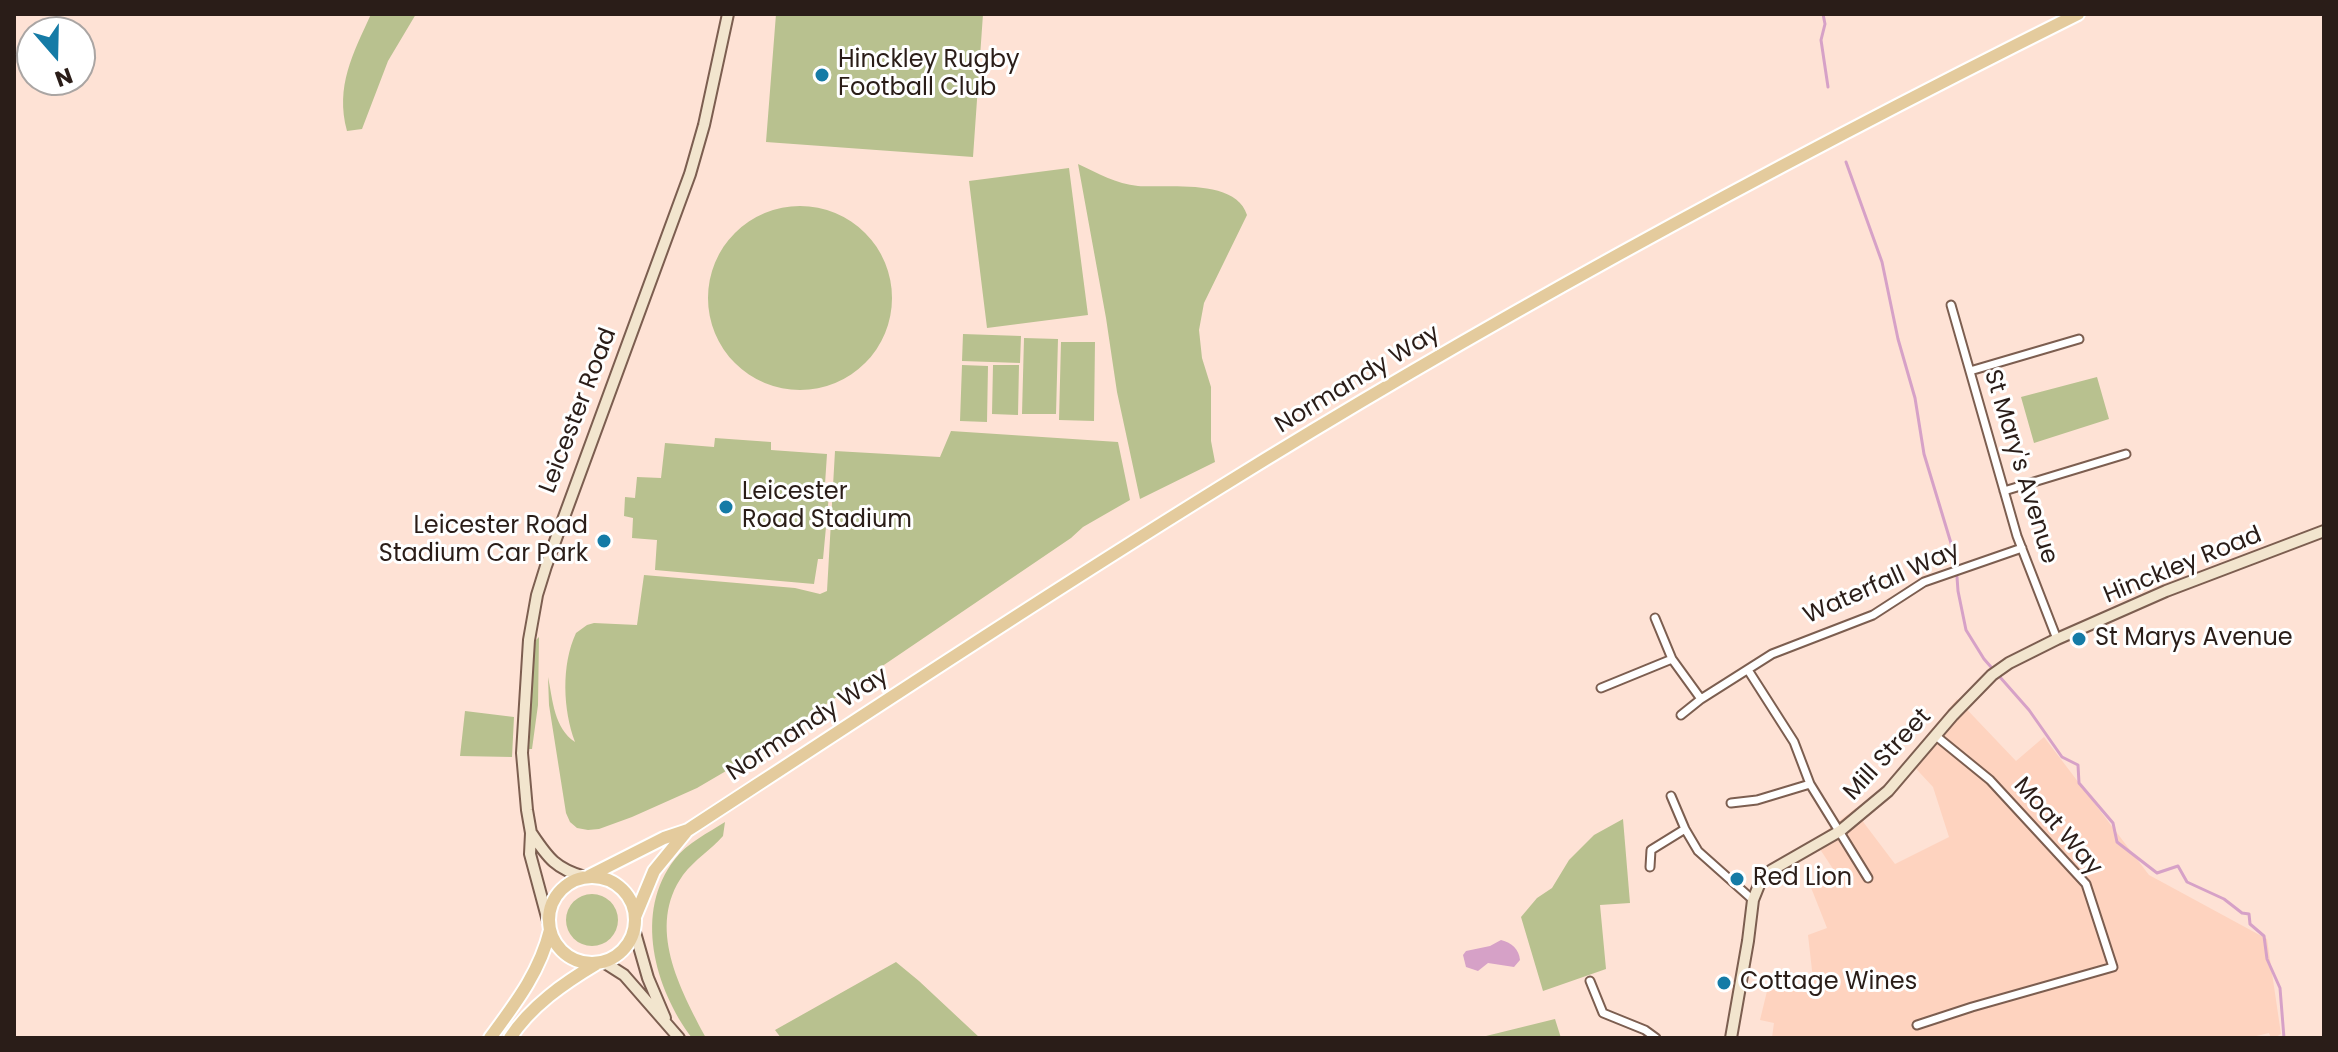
<!DOCTYPE html>
<html>
<head>
<meta charset="utf-8">
<style>
  body { margin:0 }
  #map { position:relative; width:2338px; height:1052px; overflow:hidden; background:#fee2d5; font-family:Poppins,sans-serif }
  canvas { display:block }
  .frame { position:absolute; inset:0; border:16px solid #2a1d18; pointer-events:none }
  .north { position:absolute; left:16px; top:16px; width:80px; height:80px; box-sizing:border-box; background:#fff; border:2px solid #aaa5a3; border-radius:50%; rotate:160deg; font-size:22px; font-weight:700; line-height:32px; text-align:center; color:#2a1d18 }
  .north::after { content:''; display:block; margin:auto; width:28px; height:36px; background:#157ba6; clip-path:polygon(50% 0,100% 100%,50% 72%,0 100%) }
</style>
</head>
<body>
<div id="map">
<canvas width="2338" height="1052"></canvas>
<div class="frame"></div>
<div class="north">N</div>
</div>
<script>
const ctx = document.querySelector('canvas').getContext('2d');
ctx.lineJoin = 'round';
function paint(path, color) { ctx.fillStyle = color; ctx.fill(path, 'evenodd'); }
function trace(path, color, width, dash) { ctx.strokeStyle = color; ctx.lineWidth = width; ctx.lineCap = dash ? 'butt' : 'round'; ctx.setLineDash(dash || []); ctx.stroke(path); }
function drawText(font, color, halo, rows, align = 'center') {
  ctx.font = font + ' Poppins,sans-serif'; ctx.lineWidth = 6; ctx.setLineDash([]); ctx.textBaseline = 'middle'; ctx.strokeStyle = halo; ctx.fillStyle = color; for (const [text, x, y, turn = 0] of rows) {
    ctx.save(); ctx.translate(x, y); ctx.rotate((+turn || 0) * Math.PI / 180); ctx.textAlign = isNaN(turn) ? turn : align; if (halo) ctx.strokeText(text, 0, 0); ctx.fillText(text, 0, 0); ctx.restore();
  }
}
paint(new Path2D(`
  M1957,699L2016,761L2044,737L2149,875L2267,939L2281,1034L2274,1038H2271L2269,1033L2248,1038H1772L1774,1023L1760,1020L1769,983L1814,988L1808,935L1827,928L1810,885L1835,872L1814,840L1856,808L1864,823L1895,864L1949,837L1933,787L1907,759Z`), '#fed3bf');
paint(new Path2D(`
  M371,14H416L388,61L362,129L347,131C335,86 353,54 371,14Z
  M776,14H983L973,157L766,142Z
  M1078,164C1098,173 1116,184 1138,186C1168,188 1236,178 1247,215L1204,303L1199,330L1202,358L1211,387V441L1215,462L1140,499L1117,392L1106,318Z
  M1069,168L1088,315L987,328L969,181Z
  M708 298a92 92 0 1 1 184 0a92 92 0 1 1-184 0Z
  M963,334L1021,336L1020,363L962,361Z
  M1024,338L1058,339L1056,414H1022Z
  M1061,342H1095L1094,421L1059,420Z
  M962,365L988,366L987,422L960,421Z
  M993,365H1019L1018,415L992,414Z
  M2097,377L2109,419L2034,443L2021,397Z
  M951,431L1118,442L1130,500L1083,527L1071,538L738,764L697,788L632,817L599,829L588,830L577,828L570,822L566,813L549,705L548,677C553,701 554,728 575,742C563,710 561,665 576,633L587,625L594,623L637,625L644,575L795,588L820,594L827,591L835,451L940,457Z
  M715,438L771,442V450L827,454L825,484H830L823,559H818L814,584L655,570L657,540L632,538L633,518L624,516L625,497L635,498L637,477L661,478L665,443L714,447Z
  M539,637L538,705L532,749H529L533,652L536,640Z
  M465,711L514,717L512,757L460,756Z
  M1623,819L1630,903L1600,905L1606,969L1543,991L1521,917L1537,898L1552,888L1569,860L1594,835Z
  M725,822L723,836C711,850 695,859 683,875C646,927 680,989 706,1038H692C655,989 633,912 675,859C687,843 708,833 725,822Z
  M566 920a26 26 0 1 1 52 0a26 26 0 1 1-52 0Z
  M896,962L919,981L980,1038H781L775,1030Z
  M1555,1019L1561,1038H1486V1036Z`), '#b8c18f');
paint(new Path2D(`
  M1501,940C1512,943 1519,949 1520,960L1514,967L1488,963L1478,971L1466,967L1463,955L1466,951L1490,946Z`), '#d6a1c7');
trace(new Path2D(`
  M1823,14L1825,24L1821,40L1828,87
  M1846,162L1882,262L1898,339L1915,398L1924,454L1957,563
  M1957,577L1958,591L1966,630L1984,659L2029,710L2062,757L2078,765L2079,783L2113,823L2117,842L2157,873L2178,866L2187,882L2224,899L2242,913L2249,914L2250,924L2264,936L2267,959L2280,988L2284,1038`), '#d6a1c7', 3);
const street = new Path2D(`
  M1951,305L2017,536L2057,639
  M1970,371L2079,339
  M2004,491L2126,454
  M1655,618L1672,659L1701,699
  M1748,670L1794,742L1810,784L1868,878
  M1601,688L1672,659
  M1681,715L1701,699L1772,654L1873,615L1924,582L2022,548
  M1671,796L1685,829L1698,851L1753,900
  M1731,803L1757,800L1810,784
  M1650,867L1651,850L1685,829
  M1590,981L1603,1013L1645,1030L1656,1038
  M1917,1025L1972,1007L2113,967L2086,884L1990,780L1936,736`);
const secondary = new Path2D(`
  M532,834C548,858 556,869 585,877
  M548,921L530,854L531,833L527,810L522,753L529,640L537,595L546,566L690,174L704,125L728,14
  M634,929L648,978L665,1018
  M602,961L624,975L679,1038
  M1731,1038L1748,941L1753,900L1761,880L1772,870L1840,831L1888,791L1953,715L1992,675L2009,663L2057,639L2166,591L2324,531`);
const primary = new Path2D(`
  M589,876L664,838L688,830C864,715 1040,599 1219,488C1497,315 1785,160 2078,14
  M549 920a43 43 0 1 1 86 0a43 43 0 1 1-86 0Z
  M635,917L654,871L686,832
  M490,1038C515,1004 540,972 550,930
  M510,1038C531,1006 564,983 596,964`);
trace(street, '#7c5e50', 11);
trace(secondary, '#7c5e50', 14);
trace(primary, '#fff', 16);
trace(street, '#fff', 7);
trace(secondary, '#f2e5ce', 10);
trace(primary, '#e4cb9d', 12);
for (const [x, y, r, color] of [
  [822,75,8,"#157ba6"],
  [726,507,8,"#157ba6"],
  [604,541,8,"#157ba6"],
  [2079,639,8,"#157ba6"],
  [1737,879,8,"#157ba6"],
  [1724,983,8,"#157ba6"]
]) { const dot = new Path2D(); dot.arc(x, y, r, 0, 2 * Math.PI); ctx.fillStyle = color; ctx.fill(dot); trace(dot, '#fff', 3); }
drawText('24px', '#2a1d18', '#fff', [
  ["Hinckley Rugby",838,61],
  ["Football Club",838,89],
  ["Leicester",742,493],
  ["Road Stadium",742,521],
  ["Leicester Road",588,527,"right"],
  ["Stadium Car Park",588,555,"right"],
  ["St Marys Avenue",2095,639],
  ["Red Lion",1753,879],
  ["Cottage Wines",1740,983]
], 'left');
drawText('24px', '#2a1d18', '#fff', [
  ["Normandy Way",1358,380,-31],
  ["Leicester Road",579,411,-69],
  ["St Mary's Avenue",2020,467,73],
  ["Hinckley Road",2183,566,-22],
  ["Waterfall Way",1882,584,-24],
  ["Normandy Way",808,725,-33],
  ["Mill Street",1888,755,-47],
  ["Moat Way",2057,827,49]
]);
</script>
</body>
</html>
